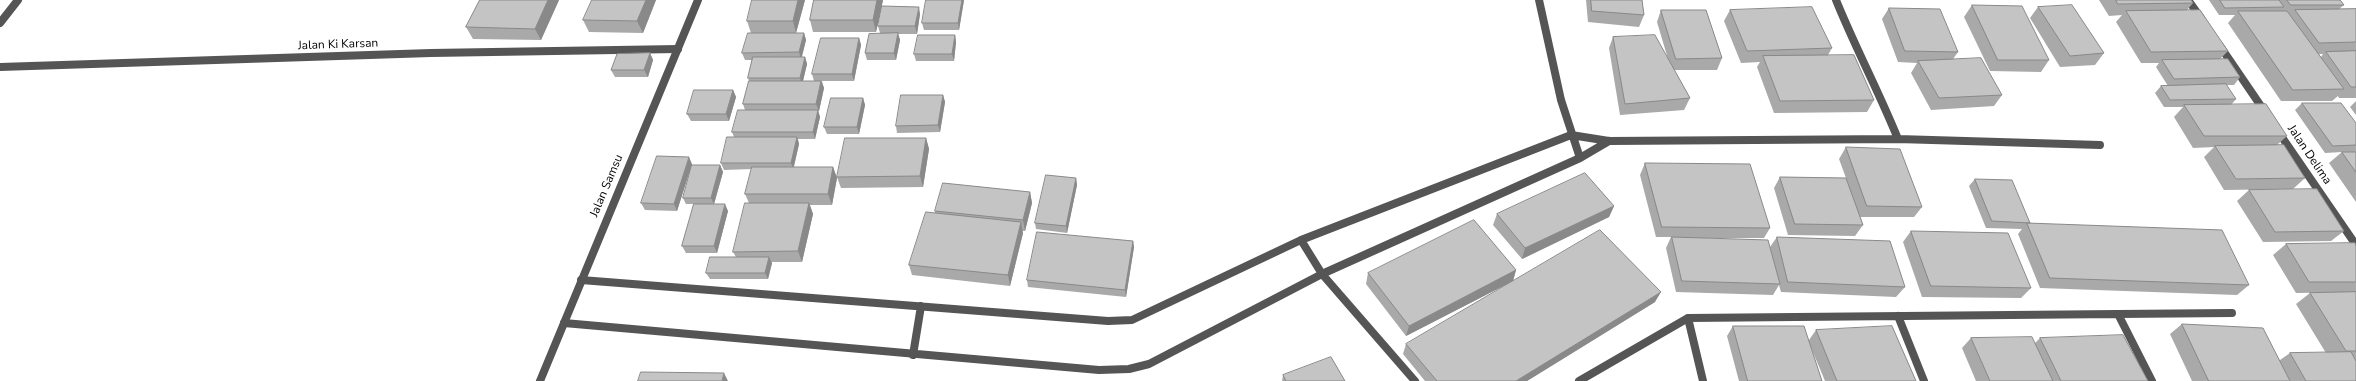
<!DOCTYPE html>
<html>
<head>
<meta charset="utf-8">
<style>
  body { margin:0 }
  canvas { display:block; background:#fff }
</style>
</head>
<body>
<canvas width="2356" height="381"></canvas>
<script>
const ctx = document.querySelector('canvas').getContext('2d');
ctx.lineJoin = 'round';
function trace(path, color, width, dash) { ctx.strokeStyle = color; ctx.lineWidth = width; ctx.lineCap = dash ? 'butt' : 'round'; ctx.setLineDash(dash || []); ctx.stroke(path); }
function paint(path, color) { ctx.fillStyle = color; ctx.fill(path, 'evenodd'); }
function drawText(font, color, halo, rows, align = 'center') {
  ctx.font = font + ' "Nunito Sans",sans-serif'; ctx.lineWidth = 4; ctx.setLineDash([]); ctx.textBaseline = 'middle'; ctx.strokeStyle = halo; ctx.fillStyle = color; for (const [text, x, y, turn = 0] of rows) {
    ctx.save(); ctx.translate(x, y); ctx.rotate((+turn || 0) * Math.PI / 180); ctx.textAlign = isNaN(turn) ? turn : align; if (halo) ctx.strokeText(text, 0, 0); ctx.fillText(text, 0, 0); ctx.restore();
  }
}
trace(new Path2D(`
  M1539,0L1561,100L1580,158
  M2188,0L2201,18
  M0,23L18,0
  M2220,46L2265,112
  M0,67L431,53L678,49
  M2277,130L2356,245
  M1898,139L2100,145
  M1301,240L1322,274L1415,381
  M581,280L1108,321L1132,320L1301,240L1571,135L1609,141L1898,139C1879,92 1855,47 1836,0
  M2118,314L2232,313
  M1898,316L1924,381
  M1688,318L1703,381
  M564,323L1099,370L1129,369L1149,364L1322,274L1580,158L1609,141
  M913,355L921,306
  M1579,381L1688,318L2118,314L2152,381`), '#555', 8);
trace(new Path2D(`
  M540,381L698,0`), '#555', 8);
paint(new Path2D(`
  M480,0H559L541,40L473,39L466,27Z
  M656,0L643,33L589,32L583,20Z
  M805,0L796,33H804L806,40L802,57H805L807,64L803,81H814L812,74L859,38L861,45L854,81H822L824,88L819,111H818L820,117L815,139H798L799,144L794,167H833L837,178L832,205H810L813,214L802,262H771L772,263L768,279H710L706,273L736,257L733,252L749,203L745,194L752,169L724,170L721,163L734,137L732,132L745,110L743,104L749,81L748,78L752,60H745L742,53L751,33L747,21Z
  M814,0H883L876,32H813L810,20Z
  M964,0L959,30H924L922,23Z
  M1586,0H1642L1644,15L1639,27L1588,22Z
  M2099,0H2191L2193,3L2187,10L2228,51L2220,59L2240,77L2234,85H2226L2236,99L2231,105L2287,136L2277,145L2305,178L2293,189L2224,190L2204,157L2214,147L2193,148L2174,117L2183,107H2164L2155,93L2161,86H2168L2156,67L2159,63H2141L2116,22L2122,15L2109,16Z
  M2209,0H2340L2344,5L2339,9H2356V98H2339L2338,96L2332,101H2281L2228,23L2235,15H2219ZM2319,54H2323L2321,57Z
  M1972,5L2049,60L2041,72L1990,71L1964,17Z
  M2038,7L2104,53L2095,65L2060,67L2030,18Z
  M1889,8L1958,52L1953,59L2002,95L1994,106L1931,110L1911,73L1917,63L1898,62L1882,19Z
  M1661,10L1722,58L1717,70H1674L1690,98L1684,110L1620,115L1609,48L1613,37L1668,59L1657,22Z
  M1730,10L1832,48L1828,55L1874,100L1867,112L1774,113L1757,67L1760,62L1741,63L1724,21Z
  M920,14L917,34H898L900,40L896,60H867L865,53L880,33L878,26Z
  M955,35L956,42L954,61H916L914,54Z
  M650,53L653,60L648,77H615L611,70Z
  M733,90L736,97L729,121H691L687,114Z
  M943,95L945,102L940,132L897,133L896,126Z
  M863,98L865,105L859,134H827L824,127Z
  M2356,101V115L2350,107Z
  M2302,103L2356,123V202L2329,163L2342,152L2325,153L2295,110Z
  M926,138L929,149L923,187L841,188L837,177Z
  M1846,147L1922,207L1914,217H1860L1863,225L1855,236L1788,235L1774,188L1780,177L1846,178L1839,159Z
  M1645,163L1770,228L1764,238H1694L1770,247L1777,237L1905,287L1896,297L1781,292L1779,285L1773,295L1676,292L1666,248L1671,237H1656L1640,175Z
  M692,164L677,211L645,210L641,203Z
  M720,165L723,172L714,204L728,211L717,253H686L682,246L694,204H686L683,198Z
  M1076,178L1077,185L1067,233L1036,229L1035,223Z
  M1975,179L2030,223L2249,285L2237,295L2040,288L2018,234L2022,229L1986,228L1969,186Z
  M2249,190L2344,231L2331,241L2263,242L2237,201Z
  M1030,192L1032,203L1025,231H1022L1023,233L1010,286L912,275L909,265L935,213V211Z
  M1614,206L1609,217L1522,259L1493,225L1497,214Z
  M1911,231L2031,288L2021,298L1922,297L1903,242Z
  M1133,241L1134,247L1126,297L1028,287L1027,280Z
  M2286,244L2356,246V292L2296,293L2273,255Z
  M1516,270L1513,281L1406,336L1366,284L1368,273Z
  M2356,292V381H2192L2170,334L2182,324L2280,360L2290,353H2326L2296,304L2310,293Z
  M1655,302L1527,381H1425L1403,354L1406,344Z
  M1733,326L1809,340L1816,330L1916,381H1825L1810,345L1822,381H1739L1727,336Z
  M1971,338L2035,343L2040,338L2148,381H1976L1962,348Z
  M1283,375L1345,381H1282Z`), '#a9a9a9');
paint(new Path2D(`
  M548,0H559L541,40L535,29Z
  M646,0H656L643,33L637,21Z
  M798,0H805L796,33L793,21Z
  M877,0H883L876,32L873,20Z
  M962,0H964L959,30L958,23Z
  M919,7L920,14L917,34L915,26Z
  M804,33L806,40L801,59L799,52Z
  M898,33L900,40L896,60L894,53Z
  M955,35L956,42L954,61L952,54Z
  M859,38L861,45L854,81L852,74Z
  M650,53L653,60L648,77L644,70Z
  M805,57L807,64L802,85L800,78Z
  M821,81L824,88L819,111L816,104Z
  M733,90L736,97L729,121L726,114Z
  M943,95L945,102L940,132L938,125Z
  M863,98L865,105L859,134L857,127Z
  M818,110L820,117L815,139L813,132Z
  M797,137L799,144L793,169L791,163Z
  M926,138L929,149L923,187L920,176Z
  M689,157L692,164L677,211L674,204Z
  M720,165L723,172L714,204L711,198Z
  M833,167L837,178L832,205L828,194Z
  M1076,178L1077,185L1067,233L1066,226Z
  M1030,192L1032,203L1025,231L1023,220Z
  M809,203L813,214L802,262L798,251Z
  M725,204L728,211L717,253L714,246Z
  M1614,206L1609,217L1522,259L1525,248Z
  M1021,222L1023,233L1010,286L1008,275Z
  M1133,241L1134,247L1126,297L1125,290Z
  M769,257L772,263L768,279L765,273Z
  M1516,270L1513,281L1406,336L1409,326Z
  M1661,292L1655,302L1527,381H1516Z
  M724,373L728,381H722Z`), '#898989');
const building = new Path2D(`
  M480,0H548L535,29L466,27Z
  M592,0H646L637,21L583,20Z
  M752,0H798L793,21H747Z
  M814,0H877L873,20H810Z
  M926,0H962L958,23H922Z
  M1591,0H1642L1644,15L1592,11Z
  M2116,0H2191L2193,3L2118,4Z
  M2220,0H2279L2284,7L2225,8Z
  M2287,0H2340L2344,5H2291Z
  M1972,5L2022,6L2049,60H1998Z
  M2072,5L2104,53L2070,56L2038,7Z
  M882,6L919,7L915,26H878Z
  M1812,7L1832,48L1747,51L1730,10Z
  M1889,8L1940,9L1958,52L1905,51Z
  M2356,9V42L2319,43L2295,10Z
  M1661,10H1706L1722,58L1676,59Z
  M2200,10L2228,51L2151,52L2126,11Z
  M2238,11H2287L2344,89L2293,90Z
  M748,33H804L799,52L742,53Z
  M898,33L894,53H865L869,34Z
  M918,35H955L952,54H914Z
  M1655,35L1690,98L1625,104L1613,37Z
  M821,38H859L852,74H812Z
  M2356,51V87H2351L2326,52Z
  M650,53L644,70H611L617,54Z
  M1854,55L1874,100L1780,101L1763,56Z
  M753,57H805L800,78H748Z
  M1981,58L2002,95L1939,98L1918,61Z
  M2228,59L2240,77L2174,79L2162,60Z
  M749,81H821L816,104H743Z
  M2226,84L2236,99L2170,100L2161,86Z
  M694,90H733L726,114H687Z
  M901,95H943L938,125L896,126Z
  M831,98H863L857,127H824Z
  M2302,103H2341L2356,123V145L2333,146Z
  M2266,104L2287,136H2204L2184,105Z
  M738,110H818L813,132H732Z
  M727,137H797L791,163H721Z
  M845,138H926L920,176L837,177Z
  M2284,145L2305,178L2236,179L2215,146Z
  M1846,147L1900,149L1922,207L1867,206Z
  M2342,152H2356V172Z
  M657,156L689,157L674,204L641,203Z
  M1645,163L1750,164L1770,228L1662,227Z
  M692,165H720L711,198H683Z
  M752,167H833L828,194H745Z
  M1585,173L1614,206L1525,248L1497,214Z
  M1046,175L1076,178L1066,226L1035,223Z
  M1780,177L1846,178L1863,225L1795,224Z
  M1975,179L2012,180L2030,223L1992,221Z
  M943,183L1030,192L1023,220L935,211Z
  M2317,189L2344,231L2275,232L2249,190Z
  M745,203H809L798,251L733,252Z
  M694,204H725L714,246H682Z
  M926,212L1021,222L1008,275L909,265Z
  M1474,220L1516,270L1409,326L1368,273Z
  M2027,223L2222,230L2249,285L2050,278Z
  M1600,230L1661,292L1516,381H1437L1406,344Z
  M1911,231L2008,233L2031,288L1931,286Z
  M1037,232L1133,241L1125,290L1027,280Z
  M1672,237L1768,240L1780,284L1682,281Z
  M1777,237L1890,241L1905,287L1788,282Z
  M2355,243L2356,246V282H2309L2286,244Z
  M710,257H769L765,273H706Z
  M2356,292V351H2346L2310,293Z
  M2182,324L2263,328L2290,381H2209Z
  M1733,326H1804L1822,381H1748Z
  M1892,326L1916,381H1837L1816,330Z
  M2123,335L2148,381H2061L2040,338Z
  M2032,337L2053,381H1990L1971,338Z
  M2351,352L2356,361V381H2306L2290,353Z
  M1331,357L1345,381H1286L1283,375Z
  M641,372L724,373L722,381H638Z`);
paint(building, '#c4c4c4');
trace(building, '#898989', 1);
drawText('12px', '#000', '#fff', [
  ["Jalan Ki Karsan",338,45,-2],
  ["Jalan Delima",2309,155,56],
  ["Jalan Samsu",607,186,-67]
]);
</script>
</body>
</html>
